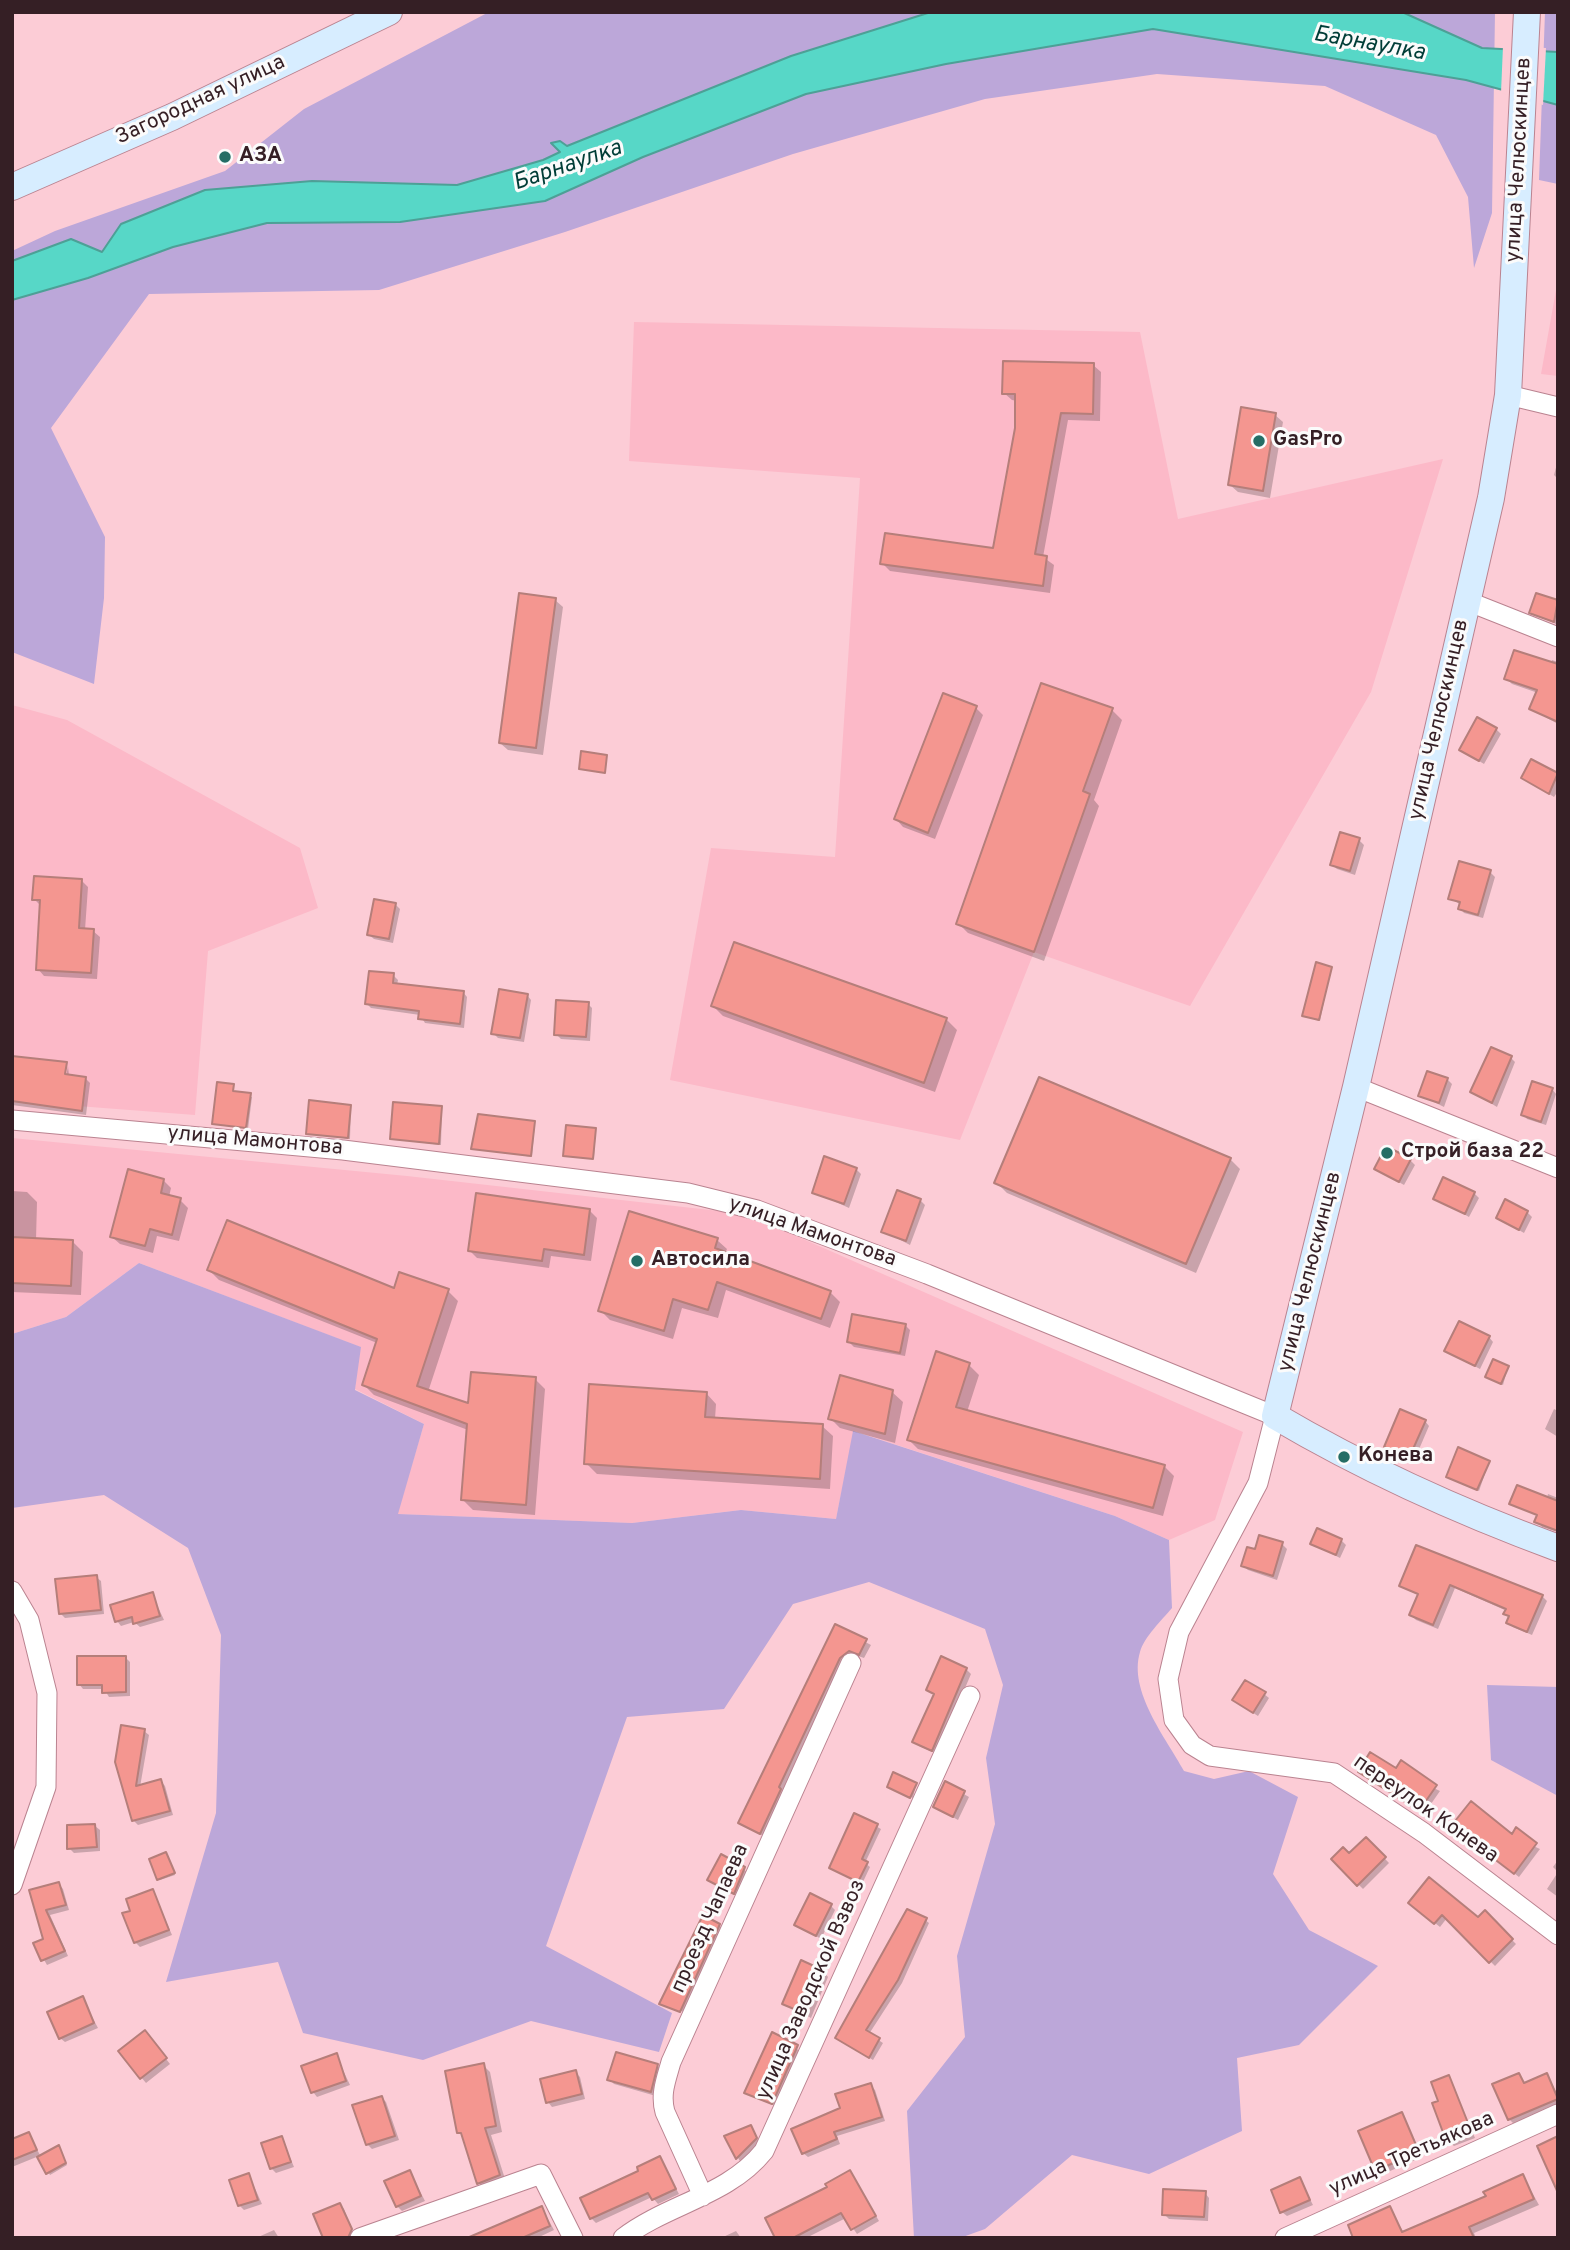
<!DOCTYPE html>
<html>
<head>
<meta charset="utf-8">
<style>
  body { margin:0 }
  #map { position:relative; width:1570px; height:2250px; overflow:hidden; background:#fcccd6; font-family:Overpass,sans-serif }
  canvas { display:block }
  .frame { position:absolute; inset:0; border:14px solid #351f25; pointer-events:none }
</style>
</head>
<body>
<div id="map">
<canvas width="1570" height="2250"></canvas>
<div class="frame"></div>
</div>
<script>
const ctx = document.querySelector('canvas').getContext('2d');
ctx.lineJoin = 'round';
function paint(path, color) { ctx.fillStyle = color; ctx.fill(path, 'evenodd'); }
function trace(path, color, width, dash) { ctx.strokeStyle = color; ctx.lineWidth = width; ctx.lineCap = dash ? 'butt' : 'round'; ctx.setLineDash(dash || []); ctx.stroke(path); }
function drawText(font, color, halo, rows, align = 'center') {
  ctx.font = font + ' Overpass,sans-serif'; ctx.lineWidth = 6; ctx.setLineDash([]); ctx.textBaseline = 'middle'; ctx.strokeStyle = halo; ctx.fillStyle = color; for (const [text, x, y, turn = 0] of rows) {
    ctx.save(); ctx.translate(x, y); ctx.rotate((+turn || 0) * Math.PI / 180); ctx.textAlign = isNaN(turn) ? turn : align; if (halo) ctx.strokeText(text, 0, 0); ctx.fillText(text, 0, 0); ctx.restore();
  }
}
paint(new Path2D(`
  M1558,279V376L1541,374Z
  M634,322L1140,332L1178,519L1443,459L1371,692L1190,1006L1034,952L960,1140L670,1080L711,848L835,857L860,478L629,461Z
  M12,705L67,720L300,848L318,908L208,951L195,1115L12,1101Z
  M12,1138L407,1176L746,1214L1243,1432L1215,1520L1169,1540L1115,1516L854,1431L836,1519L741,1510L632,1523L397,1514L424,1424L355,1389L360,1347L139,1263L66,1317L12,1334Z`), '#fcb9c8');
paint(new Path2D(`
  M489,12H1495L1492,213L1474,268L1468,197L1436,135L1325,86L1157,74L985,99L793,154L565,232L379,290L149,294L51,428L105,537L104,598L94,684L12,652V251L55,231L225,171L304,109Z
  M1545,12H1558V184L1539,180Z
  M139,1263L361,1347L355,1390L424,1424L398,1514L632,1523L741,1510L836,1519L853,1431L1115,1516L1169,1540L1172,1608C1162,1620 1144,1637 1140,1652C1128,1691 1166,1738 1184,1771L1214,1779L1249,1771L1298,1797L1273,1874L1309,1930L1378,1966L1299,2045L1237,2058L1242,2131L1149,2174L1072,2155L985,2229L960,2238H914L907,2111L965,2037L957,1956L995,1824L986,1758L1003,1685L985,1629L869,1582L793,1604L724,1709L627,1717L546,1946L672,2013L659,2052L531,2021L423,2060L303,2033L278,1962L166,1982L216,1813L221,1635L188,1548L104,1495L12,1508V1334L66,1317Z
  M1487,1685L1558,1687V1796L1491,1760Z`), '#bca7d9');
const water = new Path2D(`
  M931,12H1402L1482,48L1558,52V105L1466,80L1153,29L946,64L806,94L643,157L545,201L400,222L267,223L173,247L88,278L12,300V261L71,239L102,252L121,224L205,190L312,181L457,185L543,160L560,152L551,143L560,141L567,146L791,56Z`);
paint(water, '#57d7c7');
trace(water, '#4da096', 2);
paint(new Path2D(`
  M1503,46L1546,48L1543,105L1501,93Z`), '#fcccd6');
paint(new Path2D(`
  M1093,365L1101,372L1100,421L1068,420L1043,557L1054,565L1050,593L890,571L882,563L995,550L1017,428V401L1012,400L1004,393Z
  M1275,415L1283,422L1270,498L1238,492L1230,485Z
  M1558,460V479L1554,475Z
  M1537,595L1558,602V625L1531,612Z
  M555,600L563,607L543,755L508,750L500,743Z
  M1552,660L1558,662V724L1531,709L1538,693L1512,684L1506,678L1551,664Z
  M976,708L983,715L935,839L903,827L896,819Z
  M1112,710L1122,720L1094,800L1099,806L1044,961L968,933L958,923Z
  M1496,729L1501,734L1484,764L1461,750Z
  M606,756V773L580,768Z
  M1532,761L1558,775V791L1554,797L1523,778Z
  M1359,840L1364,845L1355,875L1337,869L1332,865Z
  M1490,872L1495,877L1483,918L1464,913L1460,908L1461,905L1450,898Z
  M82,881L88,887L85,930L93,931L100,937L97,979L44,976L38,969L42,907L34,899Z
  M395,904L400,909L393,943L374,939L369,935Z
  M1331,968L1320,1021L1306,1017L1304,1015Z
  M393,975L398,980L397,985L463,992L467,997L464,1028L425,1023L420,1015L371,1008L367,1004Z
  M527,995L531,1000L524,1042L498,1038L493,1033Z
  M588,1004L592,1008L590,1041L561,1039L556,1034Z
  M713,1006L946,1019L957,1030L935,1092L723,1016Z
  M12,1057L66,1064L65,1083L68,1066L69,1076L86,1079L90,1083L86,1115L12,1105Z
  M1511,1058L1515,1062L1497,1107L1472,1092Z
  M1447,1079L1452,1084L1444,1107L1420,1095Z
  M233,1086L234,1093L252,1097L248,1129L214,1123Z
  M1552,1089L1556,1094L1546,1125L1527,1119L1523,1114Z
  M351,1106L350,1139L308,1133Z
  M442,1108L441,1145L392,1139Z
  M535,1123L532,1157L473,1148Z
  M596,1129L594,1158L565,1154Z
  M1230,1159L1240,1169L1196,1273L1007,1193L997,1183Z
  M1410,1160L1415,1165L1404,1185L1376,1169Z
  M856,1169L861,1174L849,1208L814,1192Z
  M163,1180L171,1188L169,1197L180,1200L188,1208L179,1241L157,1236L153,1253L120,1244L112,1237Z
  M12,1191L27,1192L37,1202L36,1240L73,1242L83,1252L81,1295L12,1292Z
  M1474,1193L1479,1198L1469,1217L1435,1198Z
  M920,1200L925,1205L910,1245L883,1231Z
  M589,1210L597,1218L591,1261L551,1256L549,1268L477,1258L469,1250Z
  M1527,1212L1532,1217L1524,1233L1498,1218Z
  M717,1240L727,1249L725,1254L830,1292L840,1302L830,1328L726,1290L718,1318L682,1308L673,1339L610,1320L600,1310Z
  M209,1270L395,1290L448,1291L458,1301L428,1392L470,1405L535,1379L545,1389L535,1515L473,1510L462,1499L468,1430L374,1395L364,1385L377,1343L219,1280Z
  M905,1325L910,1330L905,1356L854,1347L849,1342Z
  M1489,1337L1493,1342L1480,1369L1446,1351Z
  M969,1365L979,1375L967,1412L1164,1466L1174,1476L1163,1516L918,1449L909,1440Z
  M1508,1367L1503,1385L1489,1379Z
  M892,1392L903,1402L895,1443L840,1428L830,1418Z
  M706,1393L716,1404L715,1419L822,1426L833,1436L830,1489L597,1474L586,1463Z
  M1554,1409L1558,1411V1437L1545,1429Z
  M1425,1421L1429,1426L1414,1461L1386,1446Z
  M1489,1462L1479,1491L1449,1478Z
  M1548,1494L1558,1498V1532L1542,1527L1538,1522L1539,1517L1511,1503L1547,1498Z
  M1341,1540L1346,1545L1340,1558L1312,1544Z
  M1282,1544L1287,1549L1277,1580L1248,1570L1243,1566L1256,1551Z
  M1417,1547L1542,1596L1547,1601L1532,1635L1513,1627L1509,1623L1507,1611L1455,1588L1438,1629L1416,1620L1411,1615L1419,1596L1401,1585Z
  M96,1577L101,1581L104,1614L65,1618L60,1613Z
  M152,1594L164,1620L140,1627L134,1622L121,1626L117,1621Z
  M835,1626L871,1645L864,1658L855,1655L765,1837L740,1823Z
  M125,1657L130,1662V1696L109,1697L104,1689H83L79,1684Z
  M966,1669L971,1674L937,1754L919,1746L914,1741L936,1695L928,1689Z
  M1264,1694L1269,1698L1258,1716L1239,1704Z
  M144,1731L149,1735L140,1787L161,1781L165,1786L173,1815L138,1825L133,1820L117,1762Z
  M1396,1770L1440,1791L1424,1814L1365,1776Z
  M916,1784L913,1798L890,1788Z
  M946,1784L969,1797L958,1820L935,1807Z
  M855,1815L881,1829L865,1863L870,1867L862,1884L831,1867Z
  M95,1826L100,1830V1851L74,1853L69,1848Z
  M1458,1830L1512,1836L1540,1849L1519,1877Z
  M1366,1839L1389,1863L1363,1889L1333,1859L1349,1856Z
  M166,1854L175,1875L160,1880L158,1879Z
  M722,1856L749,1873L738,1897L709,1879Z
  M1558,1860V1897L1547,1889L1558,1872L1553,1867Z
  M59,1884L63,1889L69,1910L50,1915L68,1956L47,1965L35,1944L45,1940L31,1892Z
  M153,1891L172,1935L140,1947L135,1942L132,1912Z
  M831,1906L835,1910L821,1939L796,1924Z
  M1415,1907L1478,1919L1485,1913L1516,1944L1495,1966L1447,1918L1440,1927Z
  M925,1920L929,1923L902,1983L869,2034L883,2043L873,2060L837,2038Z
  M719,1925L724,1930L686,2013L665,2004V2006L661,2003Z
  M824,1972L828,1977L811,2018L784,2003Z
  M82,1998L98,2028L65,2042L60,2038Z
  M772,2035L802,2052L777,2107L746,2093Z
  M149,2037L170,2064L146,2083L120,2052Z
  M336,2055L350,2085L317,2097L313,2092Z
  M483,2065L490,2072L502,2132L491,2135L506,2182L485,2190L479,2183L465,2138L459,2132Z
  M657,2065L662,2070L656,2096L614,2084L609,2079Z
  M575,2072L580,2077L585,2099L552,2107L548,2102Z
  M1519,2075L1526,2084L1547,2075L1558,2095V2105L1514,2124L1509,2119Z
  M1448,2077L1475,2138L1454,2146L1449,2142L1441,2102Z
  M870,2085L875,2090L885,2121L837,2136L840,2144L808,2157L803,2153L842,2109Z
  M382,2098L386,2102L399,2140L372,2149L367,2144Z
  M1401,2114L1422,2157L1381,2175L1377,2170Z
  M751,2127L760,2143L741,2163L726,2137Z
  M29,2134L41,2157L60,2149L67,2165L50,2175L39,2156L12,2167V2141Z
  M282,2138L294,2167L276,2173L271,2168Z
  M660,2158L679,2194L658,2204L652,2197L596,2223L591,2218L641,2172Z
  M410,2172L425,2201L402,2211L397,2206Z
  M850,2172L879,2221L857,2234L846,2218L806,2238H777Z
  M249,2175L262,2204L244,2210L239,2205Z
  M1523,2176L1539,2205L1474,2233L1476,2238H1355L1390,2209L1404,2233L1488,2197Z
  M1300,2180L1313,2205L1287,2216L1282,2212Z
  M1205,2193L1209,2198L1208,2221L1169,2219L1164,2214Z
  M340,2205L344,2209L355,2238H325Z
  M542,2208L554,2230L537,2238H502Z
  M274,2230L279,2238H256Z
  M736,2231L741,2238H721Z`), '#0003');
const building = new Path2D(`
  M1003,361L1094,363L1093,414L1061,413L1035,554L1047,556L1043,586L880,564L885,533L993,548L1015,428V394H1002Z
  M1241,407L1276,413L1263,491L1228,485Z
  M519,593L556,598L536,748L499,743Z
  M1536,593L1558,600L1554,622L1529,613Z
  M1514,650L1558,664V722L1529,709L1537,690L1504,679Z
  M1041,683L1113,708L1083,791L1090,794L1034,952L956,924Z
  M943,693L977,706L928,833L894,819Z
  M1477,717L1497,728L1479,761L1459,750Z
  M581,751L607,755L605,773L579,769Z
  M1531,759L1558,773L1549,794L1521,778Z
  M1340,832L1360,838L1350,871L1330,865Z
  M1459,861L1491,870L1478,915L1458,909L1460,902L1448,899Z
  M34,876L82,879L79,928L94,929L91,973L36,970L40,900H32Z
  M374,899L396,903L389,939L367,935Z
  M734,942L947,1018L924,1083L711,1006Z
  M1316,962L1332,967L1319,1020L1302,1016Z
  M369,971L394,973L393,983L464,991L460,1024L418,1019L419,1011L365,1004Z
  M499,989L528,994L520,1038L491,1034Z
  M556,1000L589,1002L586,1037L554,1035Z
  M1491,1047L1512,1056L1492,1103L1470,1092Z
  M12,1056L67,1062L65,1074L86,1077L82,1111L12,1101Z
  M1427,1071L1448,1078L1439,1103L1418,1096Z
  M1039,1077L1231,1158L1186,1264L994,1183Z
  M1532,1081L1553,1088L1541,1122L1521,1115Z
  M217,1082L234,1084L233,1091L251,1093L246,1128L212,1124Z
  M309,1100L351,1105L348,1138L306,1134Z
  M393,1102L442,1106L439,1144L390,1139Z
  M478,1114L535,1121L531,1156L471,1149Z
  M566,1125L596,1128L593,1159L563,1156Z
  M1386,1146L1411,1159L1399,1182L1374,1169Z
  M824,1156L857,1168L844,1204L812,1193Z
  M128,1169L164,1179L161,1193L181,1198L172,1235L150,1229L145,1246L110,1237Z
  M1443,1177L1475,1192L1465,1214L1433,1199Z
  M897,1190L921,1199L906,1241L881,1232Z
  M476,1193L590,1209L584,1255L544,1249L542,1261L468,1251Z
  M1505,1199L1528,1211L1519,1230L1496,1218Z
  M629,1211L718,1238L715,1248L831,1291L821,1319L717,1282L708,1310L673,1299L664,1331L598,1311Z
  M227,1220L394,1288L399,1272L449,1289L417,1386L468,1403L471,1372L536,1377L526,1505L461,1500L467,1424L362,1385L377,1339L207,1270Z
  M12,1237L73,1240L71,1286L12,1283Z
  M852,1314L906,1324L900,1353L847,1342Z
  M1459,1321L1490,1336L1475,1366L1444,1351Z
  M936,1351L970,1363L956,1407L1165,1465L1153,1508L907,1440Z
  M1493,1359L1509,1366L1501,1384L1485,1377Z
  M840,1375L893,1390L885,1434L828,1419Z
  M589,1384L707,1392L705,1417L823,1424L820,1479L584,1464Z
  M1400,1409L1426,1420L1409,1458L1384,1447Z
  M1458,1447L1490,1461L1477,1490L1446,1477Z
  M1517,1485L1558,1501V1531L1534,1522L1537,1515L1509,1504Z
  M1317,1528L1342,1539L1336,1555L1310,1544Z
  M1259,1535L1283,1542L1273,1576L1241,1566L1247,1547L1255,1549Z
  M1416,1545L1543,1595L1527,1632L1506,1623L1509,1616L1503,1614L1506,1609L1450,1585L1433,1625L1409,1615L1418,1594L1399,1586Z
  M97,1575L101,1610L59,1614L55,1579Z
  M153,1592L160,1616L133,1624L132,1617L115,1622L110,1605Z
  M835,1624L867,1639L859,1655L849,1651L840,1658L779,1787L781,1789L760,1834L738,1823Z
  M77,1656H126V1692L102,1693V1685H77Z
  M941,1656L967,1668L932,1751L912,1742L934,1694L926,1690Z
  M1245,1680L1266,1692L1253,1713L1232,1700Z
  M121,1725L145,1729L136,1786L161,1779L170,1811L132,1821L115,1762Z
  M1370,1752L1396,1768L1401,1760L1437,1785L1419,1811L1358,1772Z
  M893,1772L917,1783L910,1798L887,1787Z
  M945,1781L965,1791L953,1817L933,1807Z
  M1471,1801L1512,1834L1516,1827L1537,1843L1514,1874L1451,1826Z
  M854,1813L878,1824L862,1859L868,1862L858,1882L829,1868Z
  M95,1824L97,1847L67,1849V1825Z
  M1366,1837L1386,1857L1357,1886L1331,1859L1343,1847L1349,1853Z
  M166,1852L175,1873L157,1880L149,1859Z
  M721,1854L745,1867L734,1894L707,1880Z
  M1429,1877L1478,1917L1485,1910L1513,1939L1489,1963L1442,1915L1434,1924L1408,1903Z
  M59,1882L66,1905L46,1910L65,1951L41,1961L33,1943L43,1939L29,1890Z
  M153,1889L169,1930L134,1943L122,1913L130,1911L126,1899Z
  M810,1893L832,1904L816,1936L794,1925Z
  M907,1909L927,1918L898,1980L866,2030L880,2038L869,2058L835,2038Z
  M703,1915L720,1924L680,2012L659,2004Z
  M801,1960L825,1971L806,2014L782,2004Z
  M83,1996L94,2023L59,2039L47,2012Z
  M145,2030L167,2058L140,2079L118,2051Z
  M772,2032L798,2045L772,2104L744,2093Z
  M616,2052L658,2064L651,2092L607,2080Z
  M337,2053L346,2081L311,2093L301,2066Z
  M484,2063L496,2126L485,2128L500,2175L477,2184L461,2133H457L445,2071Z
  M576,2070L582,2094L546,2103L540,2079Z
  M1519,2073L1524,2083L1547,2073L1558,2099L1508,2120L1492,2084Z
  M1449,2075L1472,2133L1447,2143L1432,2103L1438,2101L1431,2082Z
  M871,2083L882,2117L834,2132L837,2139L802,2154L791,2129L840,2108L835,2094Z
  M382,2096L395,2136L366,2145L352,2105Z
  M1402,2112L1419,2152L1375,2171L1358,2131Z
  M751,2125L757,2138L736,2159L724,2136Z
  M29,2132L37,2150L12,2160V2139Z
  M282,2136L291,2162L270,2169L261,2143Z
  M1558,2136V2193L1537,2146Z
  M59,2145L66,2163L46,2174L37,2157Z
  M660,2156L676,2189L652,2200L648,2193L590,2219L580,2198L638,2171L637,2167Z
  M410,2170L421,2196L396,2207L384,2181Z
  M850,2170L876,2216L851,2230L841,2213L793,2238H775L765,2218L827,2187L825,2184Z
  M249,2173L258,2200L238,2206L229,2180Z
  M1523,2174L1534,2199L1469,2227L1474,2238H1353L1348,2225L1390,2206L1402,2232L1486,2196L1483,2192Z
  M1300,2177L1310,2200L1280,2213L1271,2190Z
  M1163,2189L1206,2191L1204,2217L1162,2215Z
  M340,2203L352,2229L348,2238H323L313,2214Z
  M542,2206L550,2226L522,2238H467Z`);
paint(building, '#f49690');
trace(building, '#b57e7a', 2);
const street = new Path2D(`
  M1508,395L1558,407
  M1467,601L1558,637
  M1356,1087L1558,1168
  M12,1120L343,1150L688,1193L757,1210L927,1274L1275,1416L1258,1483L1179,1632L1168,1679L1174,1720L1192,1745L1210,1756L1334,1773L1424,1833L1558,1935
  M12,1591L29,1620L47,1693L46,1787L12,1885
  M703,2196L665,2112C660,2094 666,2080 671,2062L851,1663
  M360,2238L541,2174L573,2238
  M623,2238C667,2204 728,2196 764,2151L970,1696
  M1285,2238L1558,2114`);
const secondary = new Path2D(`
  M1527,12L1508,395L1491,498L1356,1087L1275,1416C1365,1469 1460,1512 1558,1548
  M12,187L172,117L389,12`);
trace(street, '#ba8390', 21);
trace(secondary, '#ba8390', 28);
trace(street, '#fff', 19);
trace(secondary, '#d7edff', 26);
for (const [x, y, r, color] of [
  [225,157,7,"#256d65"],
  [1259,441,7,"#256d65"],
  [1387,1153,7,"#256d65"],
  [637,1261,7,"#256d65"],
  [1344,1457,7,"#256d65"]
]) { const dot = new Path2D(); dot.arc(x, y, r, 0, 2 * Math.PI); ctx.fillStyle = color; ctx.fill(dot); trace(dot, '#fbfbfb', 2.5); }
drawText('21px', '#351f25', '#fbfbfb', [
  ["Загородная улица",201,101,-25],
  ["улица Челюскинцев",1520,160,-87],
  ["улица Челюскинцев",1440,720,-77],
  ["улица Мамонтова",255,1142,5],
  ["улица Мамонтова",812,1233,19],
  ["улица Челюскинцев",1311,1272,-76],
  ["переулок Конева",1425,1810,35],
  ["проезд Чапаева",711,1919,-66],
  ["улица Заводской Взвоз",812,1990,-66],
  ["улица Третьякова",1412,2155,-24]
]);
drawText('bold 21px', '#351f25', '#fbfbfb', [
  ["АЗА",239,157],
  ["GasPro",1273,441],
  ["Строй база 22",1401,1153],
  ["Автосила",651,1261],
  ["Конева",1358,1457]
], 'left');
drawText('italic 23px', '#003d37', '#fbfbfb', [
  ["Барнаулка",1369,45,10],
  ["Барнаулка",568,167,-19]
]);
</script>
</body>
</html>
